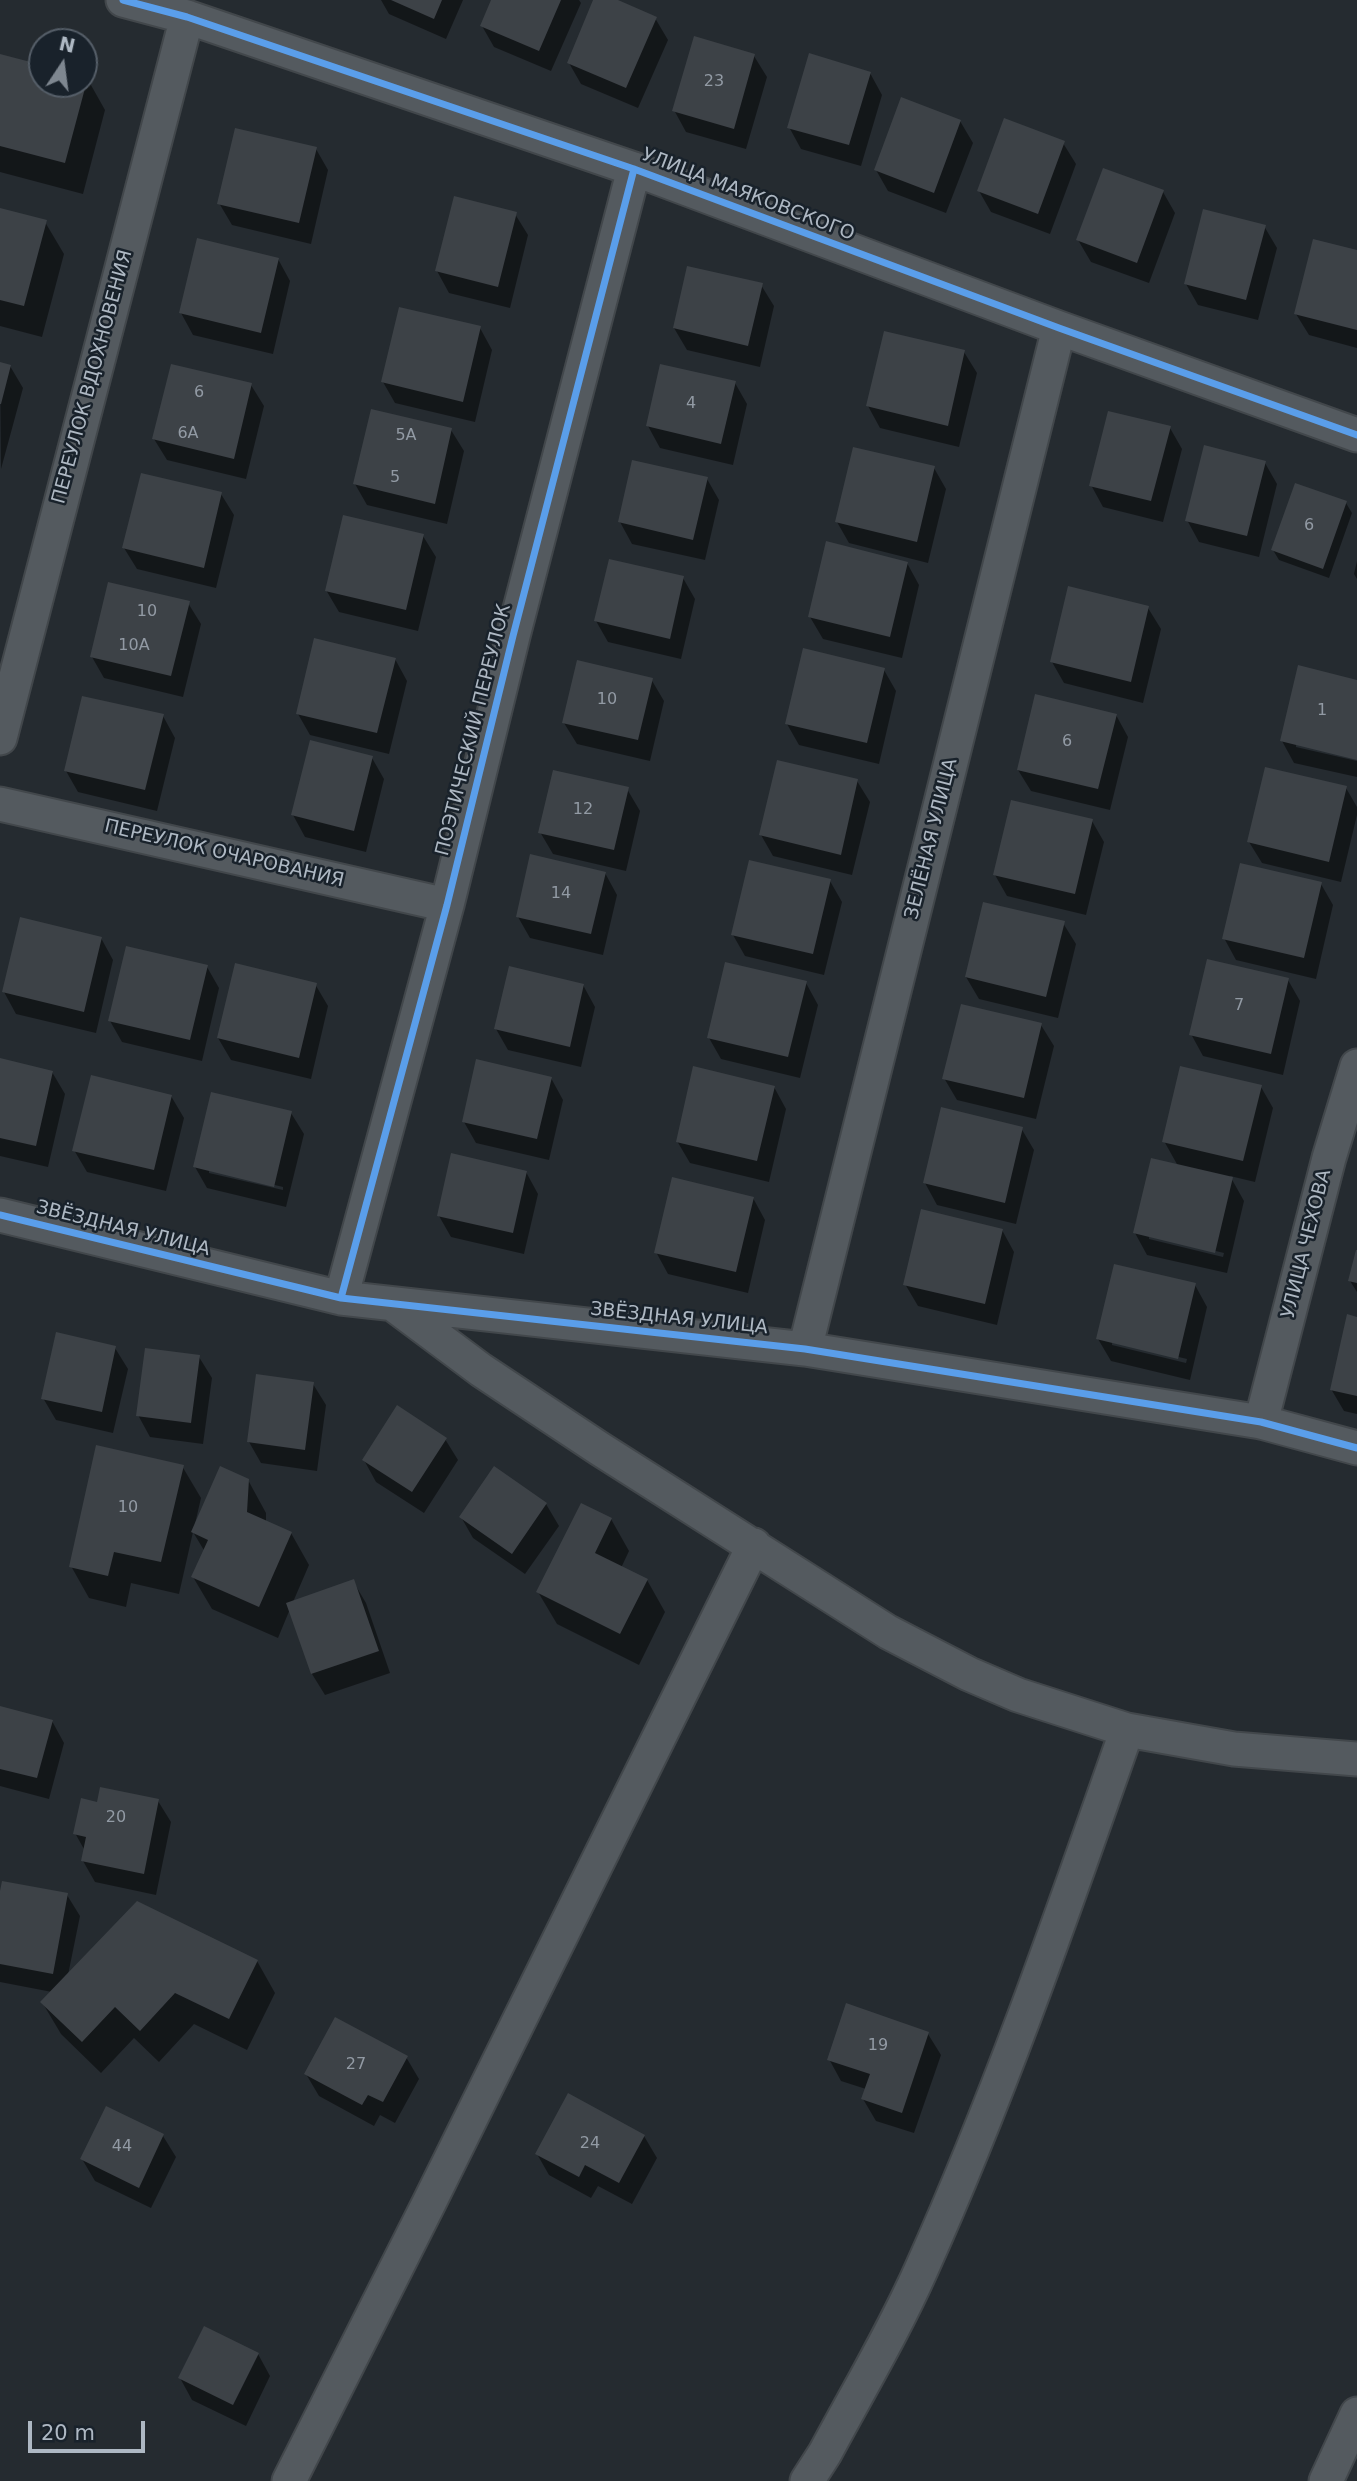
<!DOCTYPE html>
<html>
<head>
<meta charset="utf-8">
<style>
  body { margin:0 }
  #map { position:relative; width:1357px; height:2481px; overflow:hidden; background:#252b30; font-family:"DejaVu Sans",sans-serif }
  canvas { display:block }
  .north { position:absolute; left:28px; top:28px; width:70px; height:70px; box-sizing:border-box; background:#19222b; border:2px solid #555e68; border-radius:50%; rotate:13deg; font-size:19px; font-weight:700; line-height:28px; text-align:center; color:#aeb8c3 }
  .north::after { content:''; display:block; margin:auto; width:24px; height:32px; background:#7e8790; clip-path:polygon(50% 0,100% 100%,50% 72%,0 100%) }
  .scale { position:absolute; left:28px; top:2421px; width:117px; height:32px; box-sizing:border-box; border:4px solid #aeb8c3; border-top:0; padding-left:9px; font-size:21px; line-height:24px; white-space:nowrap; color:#aeb8c3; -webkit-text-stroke:5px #19222b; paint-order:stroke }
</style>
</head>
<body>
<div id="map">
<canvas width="1357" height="2481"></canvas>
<div class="north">N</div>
<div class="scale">20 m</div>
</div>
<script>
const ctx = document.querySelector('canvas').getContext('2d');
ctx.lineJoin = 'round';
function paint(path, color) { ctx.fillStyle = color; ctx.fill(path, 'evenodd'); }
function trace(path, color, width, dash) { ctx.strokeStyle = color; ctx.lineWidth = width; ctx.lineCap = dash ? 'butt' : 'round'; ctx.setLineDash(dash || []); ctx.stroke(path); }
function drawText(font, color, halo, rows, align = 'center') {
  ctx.font = font + ' "DejaVu Sans",sans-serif'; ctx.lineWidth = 5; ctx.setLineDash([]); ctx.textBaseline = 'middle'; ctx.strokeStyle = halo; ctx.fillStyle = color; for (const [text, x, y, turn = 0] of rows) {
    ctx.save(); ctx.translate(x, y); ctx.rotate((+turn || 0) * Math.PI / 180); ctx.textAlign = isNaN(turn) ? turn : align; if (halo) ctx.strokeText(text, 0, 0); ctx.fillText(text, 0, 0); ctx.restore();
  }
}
paint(new Path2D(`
  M381,0H463L446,39L389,14Z
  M493,0H579L581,3L551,71L494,47L482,26Z
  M595,0H614L655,18L668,40L638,108L581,84L569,63Z
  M0,55L42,66V84H84V77L87,78L105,110L83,194L0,172Z
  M754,56L767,77L746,149L686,132L674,110Z
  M870,73L882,95L861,166L801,149L789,127Z
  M960,121L973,143L946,213L888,191L876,170Z
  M1063,143L1076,164L1050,234L991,212L979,191Z
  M316,149L328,170L311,244L232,225L219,203Z
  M1163,192L1175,213L1149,283L1091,262L1078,240Z
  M0,210L45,222L64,254L42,337L0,326Z
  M515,214L528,235L510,308L449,293L437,271Z
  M1264,226L1277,248L1258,320L1198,305L1186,284Z
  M1357,252V348L1309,335L1296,314Z
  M278,259L290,281L273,354L193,335L181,313Z
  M761,285L774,306L760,367L687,350L674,328Z
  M480,328L492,350L475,422L395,403L383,382Z
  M964,352L977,373L959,447L880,428L868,406Z
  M0,364L10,366L23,388L1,469Z
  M735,383L747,404L733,465L660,448L648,426Z
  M251,385L264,406L246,479L167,460L154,439Z
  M1170,428L1182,449L1163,522L1103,507L1091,485Z
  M451,430L464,451L447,524L367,505L355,484Z
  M1265,463L1277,484L1259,557L1199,542L1187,520Z
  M934,468L946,489L928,563L849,543L837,522Z
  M707,479L719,500L705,560L632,544L620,522Z
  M221,494L234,515L216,588L137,569L124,548Z
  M1346,503L1352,513L1329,578L1279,560L1273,550Z
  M423,536L436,557L418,631L339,612L326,590Z
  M1357,561V579L1354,574Z
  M907,563L919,585L902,658L823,639L810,617Z
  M683,578L695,599L681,659L608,642L596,621Z
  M188,603L201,624L183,697L104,678L92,657Z
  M1148,608L1161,629L1143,703L1064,683L1052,662Z
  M395,659L407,681L389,754L310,735L298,714Z
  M884,670L896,691L879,764L799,745L787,724Z
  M651,679L664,701L650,761L577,744L564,723Z
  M1357,682V758L1296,743V747L1357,761V777L1294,763L1282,741Z
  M1116,715L1128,737L1110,810L1031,791L1018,770Z
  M163,716L175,738L157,811L78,792L66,771Z
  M372,758L384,779L366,852L305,837L293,815Z
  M857,781L870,802L852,875L773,856L761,835Z
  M1346,788L1357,807V815L1341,882L1262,863L1249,842Z
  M627,789L640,811L626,871L553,854L540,832Z
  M1092,821L1104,842L1086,915L1007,896L995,875Z
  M605,873L617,895L603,955L530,938L518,917Z
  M830,881L842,902L824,975L745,956L733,935Z
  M1321,884L1333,905L1316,979L1236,960L1224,938Z
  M1063,923L1076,944L1058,1018L979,999L966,977Z
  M101,938L113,960L96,1033L16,1014L4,992Z
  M207,967L219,988L202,1061L122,1042L110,1021Z
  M1288,980L1300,1001L1283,1075L1203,1056L1191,1034Z
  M806,983L818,1005L800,1078L721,1059L709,1038Z
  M315,984L328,1006L311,1079L231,1060L218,1038Z
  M583,985L595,1007L581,1067L508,1050L496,1029Z
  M1041,1025L1054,1046L1036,1119L957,1100L944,1078Z
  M0,1060L52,1072L65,1094L48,1167L0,1156Z
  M551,1078L563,1100L549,1160L476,1143L464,1122Z
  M774,1087L786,1109L769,1182L690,1163L677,1141Z
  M1261,1087L1273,1108L1255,1182L1230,1176L1244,1201L1227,1273L1147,1255L1135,1233L1178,1166L1164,1141ZM1149,1235L1224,1253L1223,1257L1149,1239Z
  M171,1096L184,1118L166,1191L87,1172L74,1150Z
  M291,1113L304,1134L286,1207L207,1188L195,1167ZM209,1169L283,1187V1190L209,1173Z
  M1021,1128L1034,1150L1016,1224L937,1205L925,1183Z
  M526,1172L538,1194L524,1254L451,1237L439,1216Z
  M753,1198L765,1220L748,1293L668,1274L656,1252Z
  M1002,1230L1014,1252L997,1325L918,1306L905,1284Z
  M1357,1253V1292L1350,1281Z
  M1195,1285L1207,1307L1190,1380L1111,1361L1098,1339ZM1112,1341L1187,1359L1186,1363L1112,1345Z
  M1357,1318V1414L1344,1411L1331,1389Z
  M115,1348L128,1369L113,1433L56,1420L43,1398Z
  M199,1357L212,1378L203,1444L150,1437L138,1415Z
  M313,1384L326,1405L317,1471L261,1463L249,1442Z
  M445,1439L458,1460L424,1513L376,1482L364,1460Z
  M182,1466L201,1498L195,1524L248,1480L266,1513V1522L291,1533L309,1565L293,1602L353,1581L366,1603L390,1673L325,1695L312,1674L290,1609L278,1638L212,1609L193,1577L205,1552L193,1532L179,1594L131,1583L126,1607L89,1598L71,1566Z
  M546,1504L559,1526L525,1574L473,1538L461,1517Z
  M611,1519L629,1551L621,1568L647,1580L665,1612L639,1665L557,1624L538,1592Z
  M0,1708L52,1721L64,1743L49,1799L0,1786Z
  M158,1801L171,1822L156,1895L95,1882L83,1861L85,1851L75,1833L98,1804Z
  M67,1895L80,1916L68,1975L257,1961L275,1993L247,2050L194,2024L159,2062L134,2038L101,2073L61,2034L42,2002L52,1992L0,1982V1899Z
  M928,2034L941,2055L914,2133L876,2121L863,2099L866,2089L841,2081L829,2059Z
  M406,2057L419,2079L395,2123L380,2115L374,2126L319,2096L306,2074Z
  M163,2136L176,2157L151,2208L95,2181L82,2159Z
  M644,2136L657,2158L632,2204L598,2186L591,2198L549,2175L537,2154Z
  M258,2354L270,2376L246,2426L192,2400L180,2378Z`), '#0007');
paint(new Path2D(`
  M391,0H442L434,19Z
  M491,0H561L539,51L480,26Z
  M593,0H618L657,17L626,88L567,63Z
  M694,36L755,54L734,129L672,111Z
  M809,53L871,72L849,145L787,128Z
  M0,54L42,65V84H84V76L88,77L65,163L0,146Z
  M901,97L961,120L934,193L874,170Z
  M1004,118L1065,141L1038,214L977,191Z
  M235,128L317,147L299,223L217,204Z
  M1103,168L1164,190L1137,263L1076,240Z
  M454,196L517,212L498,287L435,271Z
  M0,208L47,220L24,306L0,300Z
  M1203,209L1266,225L1246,300L1184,284Z
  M197,238L279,258L261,333L179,313Z
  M1313,239L1357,250V330L1294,314Z
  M687,266L763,283L748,346L673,328Z
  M399,307L481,326L463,402L381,382Z
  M884,331L965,350L948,426L866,406Z
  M0,362L11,365L1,404H0Z
  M171,364L252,383L234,459L152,439Z
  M660,364L736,381L721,444L646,426Z
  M371,409L452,428L435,504L353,484Z
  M1108,411L1171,426L1151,501L1089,486Z
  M1204,445L1266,461L1247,536L1185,521Z
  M853,447L935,466L917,542L835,522Z
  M632,460L708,477L693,540L618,522Z
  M141,473L222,492L204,568L122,548Z
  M1295,483L1347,501L1323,569L1271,550Z
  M343,515L424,534L406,610L325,591Z
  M826,541L908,562L890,637L808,617Z
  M609,559L684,576L670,639L594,621Z
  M108,582L190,601L171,676L90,657Z
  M1068,586L1149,606L1131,682L1050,662Z
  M314,638L396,658L377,733L296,714Z
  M803,648L885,668L867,743L785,724Z
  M577,660L653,678L638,740L562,723Z
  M1298,665L1357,680V760L1280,741Z
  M1035,694L1117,714L1098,789L1017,770Z
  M82,696L164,714L145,790L64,771Z
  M310,740L373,756L354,831L291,815Z
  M777,760L858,779L841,855L759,835Z
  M1265,767L1347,786L1329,862L1247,842Z
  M553,770L629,787L614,850L538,833Z
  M1011,800L1093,819L1075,894L993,875Z
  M530,854L606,872L591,934L516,917Z
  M749,860L831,879L813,954L731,935Z
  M1240,863L1322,882L1304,958L1222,939Z
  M983,902L1065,921L1046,997L965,977Z
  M20,917L102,937L84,1012L2,992Z
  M126,946L208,965L190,1040L108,1021Z
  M1207,959L1289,978L1271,1054L1189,1035Z
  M725,962L807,981L788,1057L707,1038Z
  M235,963L317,983L299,1058L217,1038Z
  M509,966L584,984L570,1047L494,1029Z
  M961,1004L1042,1023L1024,1098L942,1079Z
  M0,1058L53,1071L36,1146L0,1138Z
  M476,1059L552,1077L537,1139L462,1122Z
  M693,1066L775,1086L757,1161L676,1142Z
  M1180,1066L1262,1085L1243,1161L1162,1142Z
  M91,1075L172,1095L154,1170L72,1151Z
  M211,1092L292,1111L274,1187L193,1167Z
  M941,1107L1023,1127L1005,1203L923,1183Z
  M451,1153L527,1171L513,1233L437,1216Z
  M1151,1158L1233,1177L1215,1253L1133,1233Z
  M672,1177L754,1197L736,1272L654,1253Z
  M921,1209L1003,1229L985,1304L903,1285Z
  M1356,1250H1357V1283L1348,1281Z
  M1114,1264L1196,1283L1178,1359L1096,1339Z
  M1347,1314L1357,1317V1396L1330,1390Z
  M56,1332L116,1346L102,1412L41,1399Z
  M145,1348L200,1355L191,1423L136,1416Z
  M256,1374L314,1382L305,1450L247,1442Z
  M397,1405L447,1438L412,1492L362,1460Z
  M96,1445L184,1465L161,1562L114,1552L108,1576L69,1567Z
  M220,1466L249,1479L247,1512L292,1532L259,1607L191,1577L208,1540L191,1532Z
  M494,1466L547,1503L512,1554L459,1517Z
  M581,1503L612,1518L595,1553L648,1579L620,1634L536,1592Z
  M354,1579L379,1651L311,1674L286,1603Z
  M0,1706L53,1720L37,1778L0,1769Z
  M100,1787L159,1799L144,1874L81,1861L86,1837L73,1834L81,1798L97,1802Z
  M2,1881L68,1893L53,1974L0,1964V1891Z
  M137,1901L258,1960L229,2019L175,1993L140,2031L115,2007L82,2042L40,2002Z
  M846,2003L929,2032L902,2113L861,2099L870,2074L827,2060Z
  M335,2017L408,2056L383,2102L368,2095L362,2105L304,2074Z
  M568,2093L645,2135L619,2183L585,2165L579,2177L535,2154Z
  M106,2106L164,2134L139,2188L80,2159Z
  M204,2326L259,2353L233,2405L178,2378Z`), '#3d4247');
const minor = new Path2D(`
  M123,0L187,17L634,169L1059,328L1357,435
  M0,738L187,17
  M0,804L447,905
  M0,1215L341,1298L805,1349L1261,1422L1357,1448
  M341,1298L447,905L513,636L634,169
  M394,1305L481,1370L600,1449L888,1632L969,1674L1018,1695L1127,1730L1234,1749L1357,1759
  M805,1349L1059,328
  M1261,1422L1329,1158L1357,1066
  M289,2481L429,2203L754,1545
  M807,2481L825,2453C857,2393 893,2333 921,2270C1000,2094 1063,1912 1127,1730
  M1326,2481L1357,2414`);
trace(minor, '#42474b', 37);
trace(minor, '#545a5f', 33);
trace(new Path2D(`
  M123,0L187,17L634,169L1059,328L1357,435
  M0,1215L341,1298L805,1349L1261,1422L1357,1448
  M341,1298L447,905L513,636L634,169`), '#5a9eea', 7);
drawText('16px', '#929aa4', null, [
  ["23",714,82],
  ["6",199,393],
  ["4",691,404],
  ["6А",188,434],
  ["5А",406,436],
  ["5",395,478],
  ["6",1309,526],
  ["10",147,612],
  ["10А",134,646],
  ["10",607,700],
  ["1",1322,711],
  ["6",1067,742],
  ["12",583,810],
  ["14",561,894],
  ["7",1239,1006],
  ["10",128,1508],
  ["20",116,1818],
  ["19",878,2046],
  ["27",356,2065],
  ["24",590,2144],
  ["44",122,2147]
]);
drawText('19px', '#aeb8c3', '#19222b', [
  ["УЛИЦА МАЯКОВСКОГО",748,195,21],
  ["ПЕРЕУЛОК ВДОХНОВЕНИЯ",93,377,-75],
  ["ПОЭТИЧЕСКИЙ ПЕРЕУЛОК",474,730,-76],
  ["ЗЕЛЁНАЯ УЛИЦА",932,839,-76],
  ["ПЕРЕУЛОК ОЧАРОВАНИЯ",224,854,13],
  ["ЗВЁЗДНАЯ УЛИЦА",123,1229,14],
  ["УЛИЦА ЧЕХОВА",1307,1244,-76],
  ["ЗВЁЗДНАЯ УЛИЦА",679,1319,6]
]);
</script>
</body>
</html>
